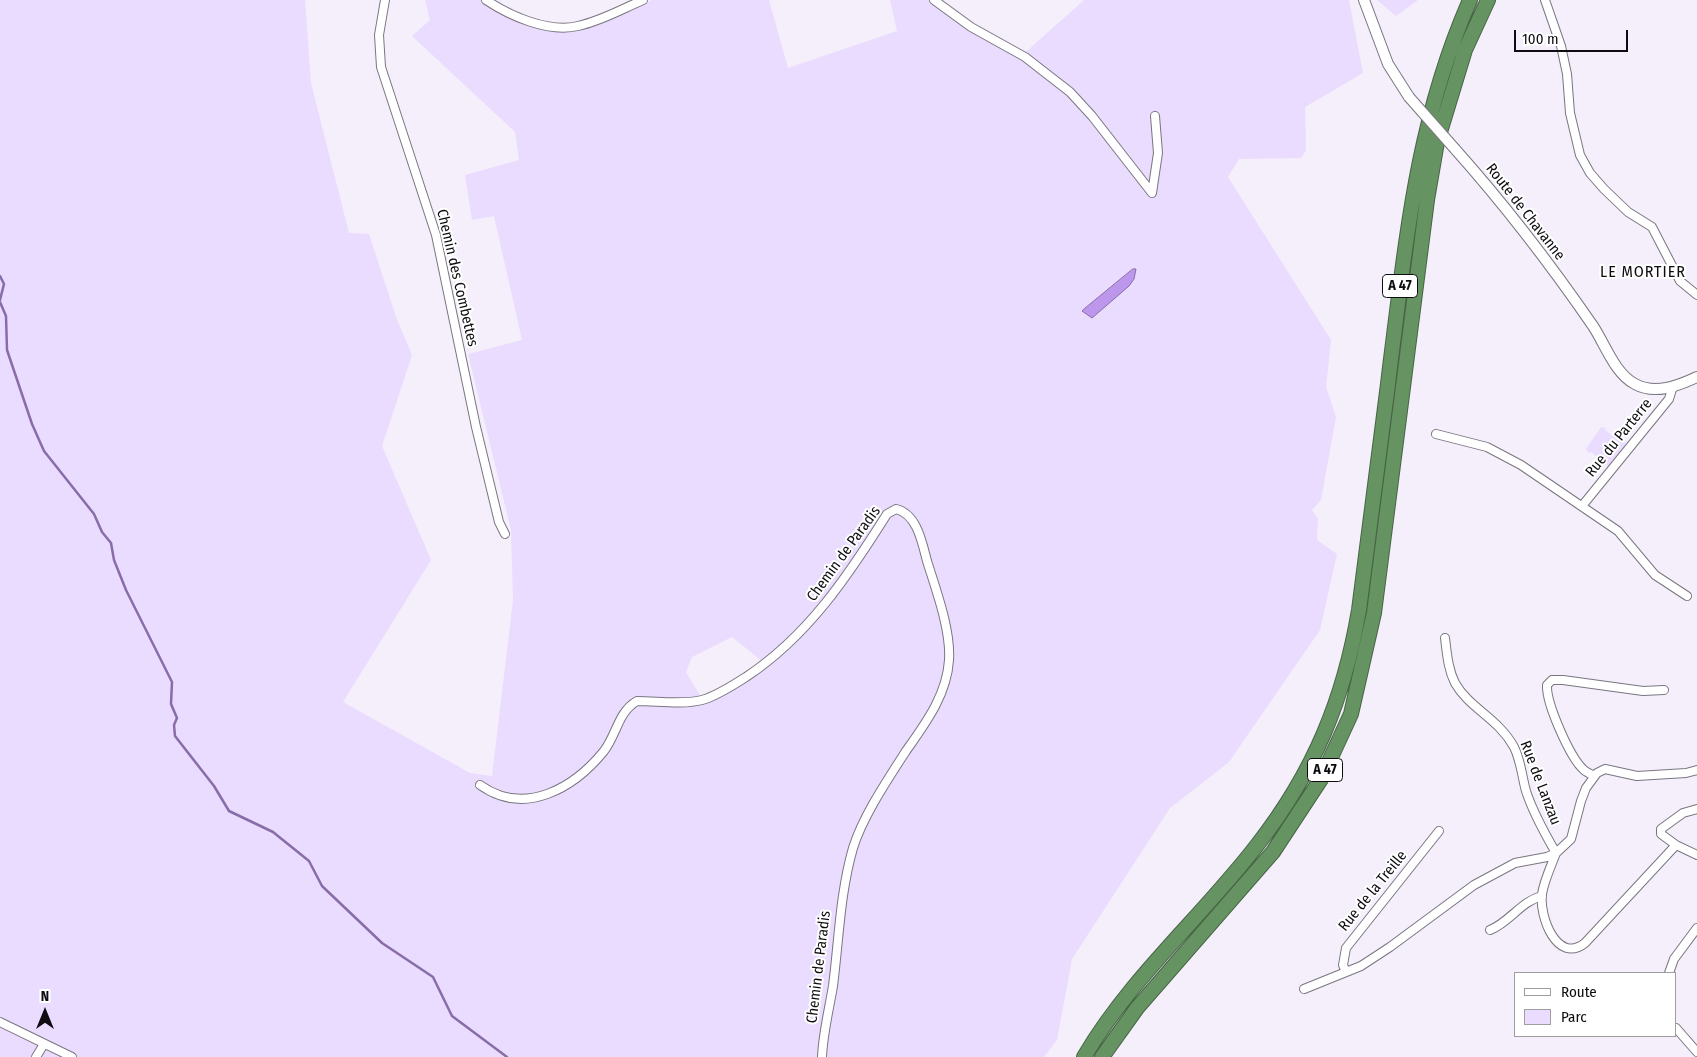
<!DOCTYPE html>
<html>
<head>
<meta charset="utf-8">
<style>
  body { margin:0 }
  #map { position:relative; width:1697px; height:1057px; overflow:hidden; background:#f4effb; font-family:"Fira Sans Condensed",sans-serif }
  canvas { display:block }
  .legend { position:absolute; left:1514px; top:972px; width:162px; height:65px; box-sizing:border-box; background:#fff; border:1px solid #9f9e9f; margin:0; padding:6px 9px; list-style:none; font-size:15px; color:#0e0c10 }
  .legend li { display:flex; align-items:center; gap:10px; height:25px }
  .legend b { width:25px; border:1px solid #9f9e9f }
  .north { position:absolute; left:20px; top:987px; width:50px; height:50px; -webkit-text-stroke:4px #fff; paint-order:stroke; rotate:0deg; font-size:14px; font-weight:700; line-height:20px; text-align:center; color:#0e0c10 }
  .north::after { content:''; display:block; margin:auto; width:18px; height:22px; background:#0e0c10; clip-path:polygon(50% 0,100% 100%,50% 72%,0 100%) }
  .scale { position:absolute; left:1514px; top:30px; width:114px; height:22px; box-sizing:border-box; border:2px solid #0e0c10; border-top:0; padding-left:6px; font-size:15px; line-height:18px; white-space:nowrap; color:#0e0c10; -webkit-text-stroke:4px #fff; paint-order:stroke }
</style>
</head>
<body>
<div id="map">
<canvas width="1697" height="1057"></canvas>
<ul class="legend">
<li><b style="height:6px;background:#fff"></b>Route</li>
<li><b style="height:14px;background:#eadcfe"></b>Parc</li>
</ul>
<div class="north">N</div>
<div class="scale">100 m</div>
</div>
<script>
const ctx = document.querySelector('canvas').getContext('2d');
ctx.lineJoin = 'round';
function paint(path, color) { ctx.fillStyle = color; ctx.fill(path, 'evenodd'); }
function trace(path, color, width, dash) { ctx.strokeStyle = color; ctx.lineWidth = width; ctx.lineCap = dash ? 'butt' : 'round'; ctx.setLineDash(dash || []); ctx.stroke(path); }
function drawText(font, color, halo, rows, align = 'center') {
  ctx.font = font + ' "Fira Sans Condensed",sans-serif'; ctx.lineWidth = 4; ctx.setLineDash([]); ctx.textBaseline = 'middle'; ctx.strokeStyle = halo; ctx.fillStyle = color; for (const [text, x, y, turn = 0] of rows) {
    ctx.save(); ctx.translate(x, y); ctx.rotate((+turn || 0) * Math.PI / 180); ctx.textAlign = isNaN(turn) ? turn : align; if (halo) ctx.strokeText(text, 0, 0); ctx.fillText(text, 0, 0); ctx.restore();
  }
}
paint(new Path2D(`
  M0,0H305L311,83L349,233L369,234L396,317L412,355L382,446L431,560L343,702L470,773L492,776L513,600L511,530L468,354L522,340L494,216L472,220L465,175L519,160L515,132L412,36L430,20L425,0H482L540,27L590,26L652,0H769L788,68L897,31L890,0H941L938,9L1019,58L1084,0H1349L1363,73L1305,107L1306,150L1301,158L1239,159L1228,177L1331,340L1326,387L1336,417L1321,500L1312,510L1318,519L1317,540L1337,554L1320,630L1229,762L1170,808L1072,959L1057,1040L1044,1057H0ZM732,637L767,665L704,702L686,672L692,657Z
  M1377,0H1418L1396,16Z
  M1601,427L1606,428L1605,430L1613,436L1615,434L1626,444L1608,466L1591,452L1589,453L1586,449Z`), '#eadcfe');
const water = new Path2D(`
  M1133,269H1136L1134,279L1129,286L1092,318L1082,311L1084,309Z`);
paint(water, '#bc97eb');
trace(water, '#886da9', 1);
trace(new Path2D(`
  M0,276L4,284L0,300
  M0,302L6,316L7,350L32,424L44,451L94,514L102,532L111,543L114,560L126,590L172,682L171,704L177,718L174,725L175,736L214,786L229,811L273,832L309,861L322,886L382,943L433,977L452,1016L507,1057`), '#886da9', 2.5);
const minor = new Path2D(`
  M385,0L379,35L381,67L436,235L476,427L499,522L505,534
  M486,0C510,16 548,33 578,26C601,21 622,9 643,0
  M934,0L971,27L1025,57L1070,92L1092,116L1152,193L1158,153L1155,116
  M1545,0L1561,46L1567,74L1570,113L1580,155L1590,173L1604,189L1628,212L1652,227L1680,281L1697,295
  M1436,434L1487,447L1521,465L1618,531L1655,575L1687,596
  M1582,506L1669,399L1673,386
  M1445,638C1447,654 1448,669 1455,683C1469,708 1498,718 1514,747C1521,761 1522,777 1526,791C1533,813 1545,834 1556,853C1551,866 1544,881 1542,894C1539,916 1557,965 1585,943L1676,845L1697,855
  M1594,776C1591,774 1586,772 1584,770C1570,758 1546,703 1547,685L1552,680H1563L1643,691L1664,690
  M480,785C525,817 574,788 604,751C617,734 618,712 637,701C658,701 682,705 702,700C717,696 733,685 746,677C808,636 848,576 887,514L896,509C917,514 922,542 927,561C936,590 951,630 949,660C947,695 925,724 906,751C888,779 863,816 853,848C840,893 839,939 833,986C829,1010 823,1033 822,1057
  M1676,845L1661,834V829L1683,813L1697,809
  M1490,930C1510,922 1521,901 1542,896
  M1346,972L1343,965L1346,948L1439,831
  M1669,973L1674,959L1697,928
  M1304,989L1361,966L1390,947L1474,885L1515,863L1547,857L1556,853L1571,839L1581,801L1586,788L1597,773L1605,769L1637,776L1686,773L1697,770
  M0,1022L72,1057
  M1676,1028L1697,1052
  M36,1057L44,1044`);
const secondary = new Path2D(`
  M1364,0L1388,64L1409,97
  M1455,149C1504,204 1551,265 1593,326C1605,344 1615,374 1635,384C1655,395 1678,386 1697,377`);
const motorway = new Path2D(`
  M1084,1057C1131,977 1202,917 1258,844C1314,772 1344,699 1359,610C1370,527 1381,443 1391,359C1407,233 1418,118 1470,0
  M1102,1057L1137,1008L1273,852L1321,779L1351,714L1374,613L1427,200L1437,142L1465,50L1488,0`);
trace(minor, '#7a7680', 10);
trace(secondary, '#7a7680', 12);
trace(motorway, '#476445', 16);
trace(minor, '#fff', 8);
trace(secondary, '#fff', 10);
trace(motorway, '#659462', 14);
const secondaryBridge = new Path2D(`
  M1409,97L1455,149`);
trace(secondaryBridge, '#7a7680', 12, []);
trace(secondaryBridge, '#fff', 10);
for (const [x, y, w] of [
  [1400,286,35],
  [1325,770,35]
]) { const box = new Path2D(); box.roundRect(x - w / 2, y - 11.5, w, 23, 4); ctx.fillStyle = '#fff'; ctx.fill(box); trace(box, '#0e0c10', 1); }
drawText('bold 14px', '#0e0c10', null, [
  ["A 47",1400,286],
  ["A 47",1325,770]
]);
drawText('15px', '#0e0c10', '#fff', [
  ["Route de Chavanne",1525,212,52],
  ["Chemin des Combettes",457,278,77],
  ["Rue du Parterre",1619,438,-51],
  ["Chemin de Paradis",844,554,-54],
  ["Rue de Lanzau",1540,783,69],
  ["Rue de la Treille",1373,891,-51],
  ["Chemin de Paradis",819,967,-83]
]);
ctx.letterSpacing = '1px';
drawText('16px', '#0e0c10', '#fff', [
  ["LE MORTIER",1643,273]
]);
ctx.letterSpacing = '0px';
</script>
</body>
</html>
